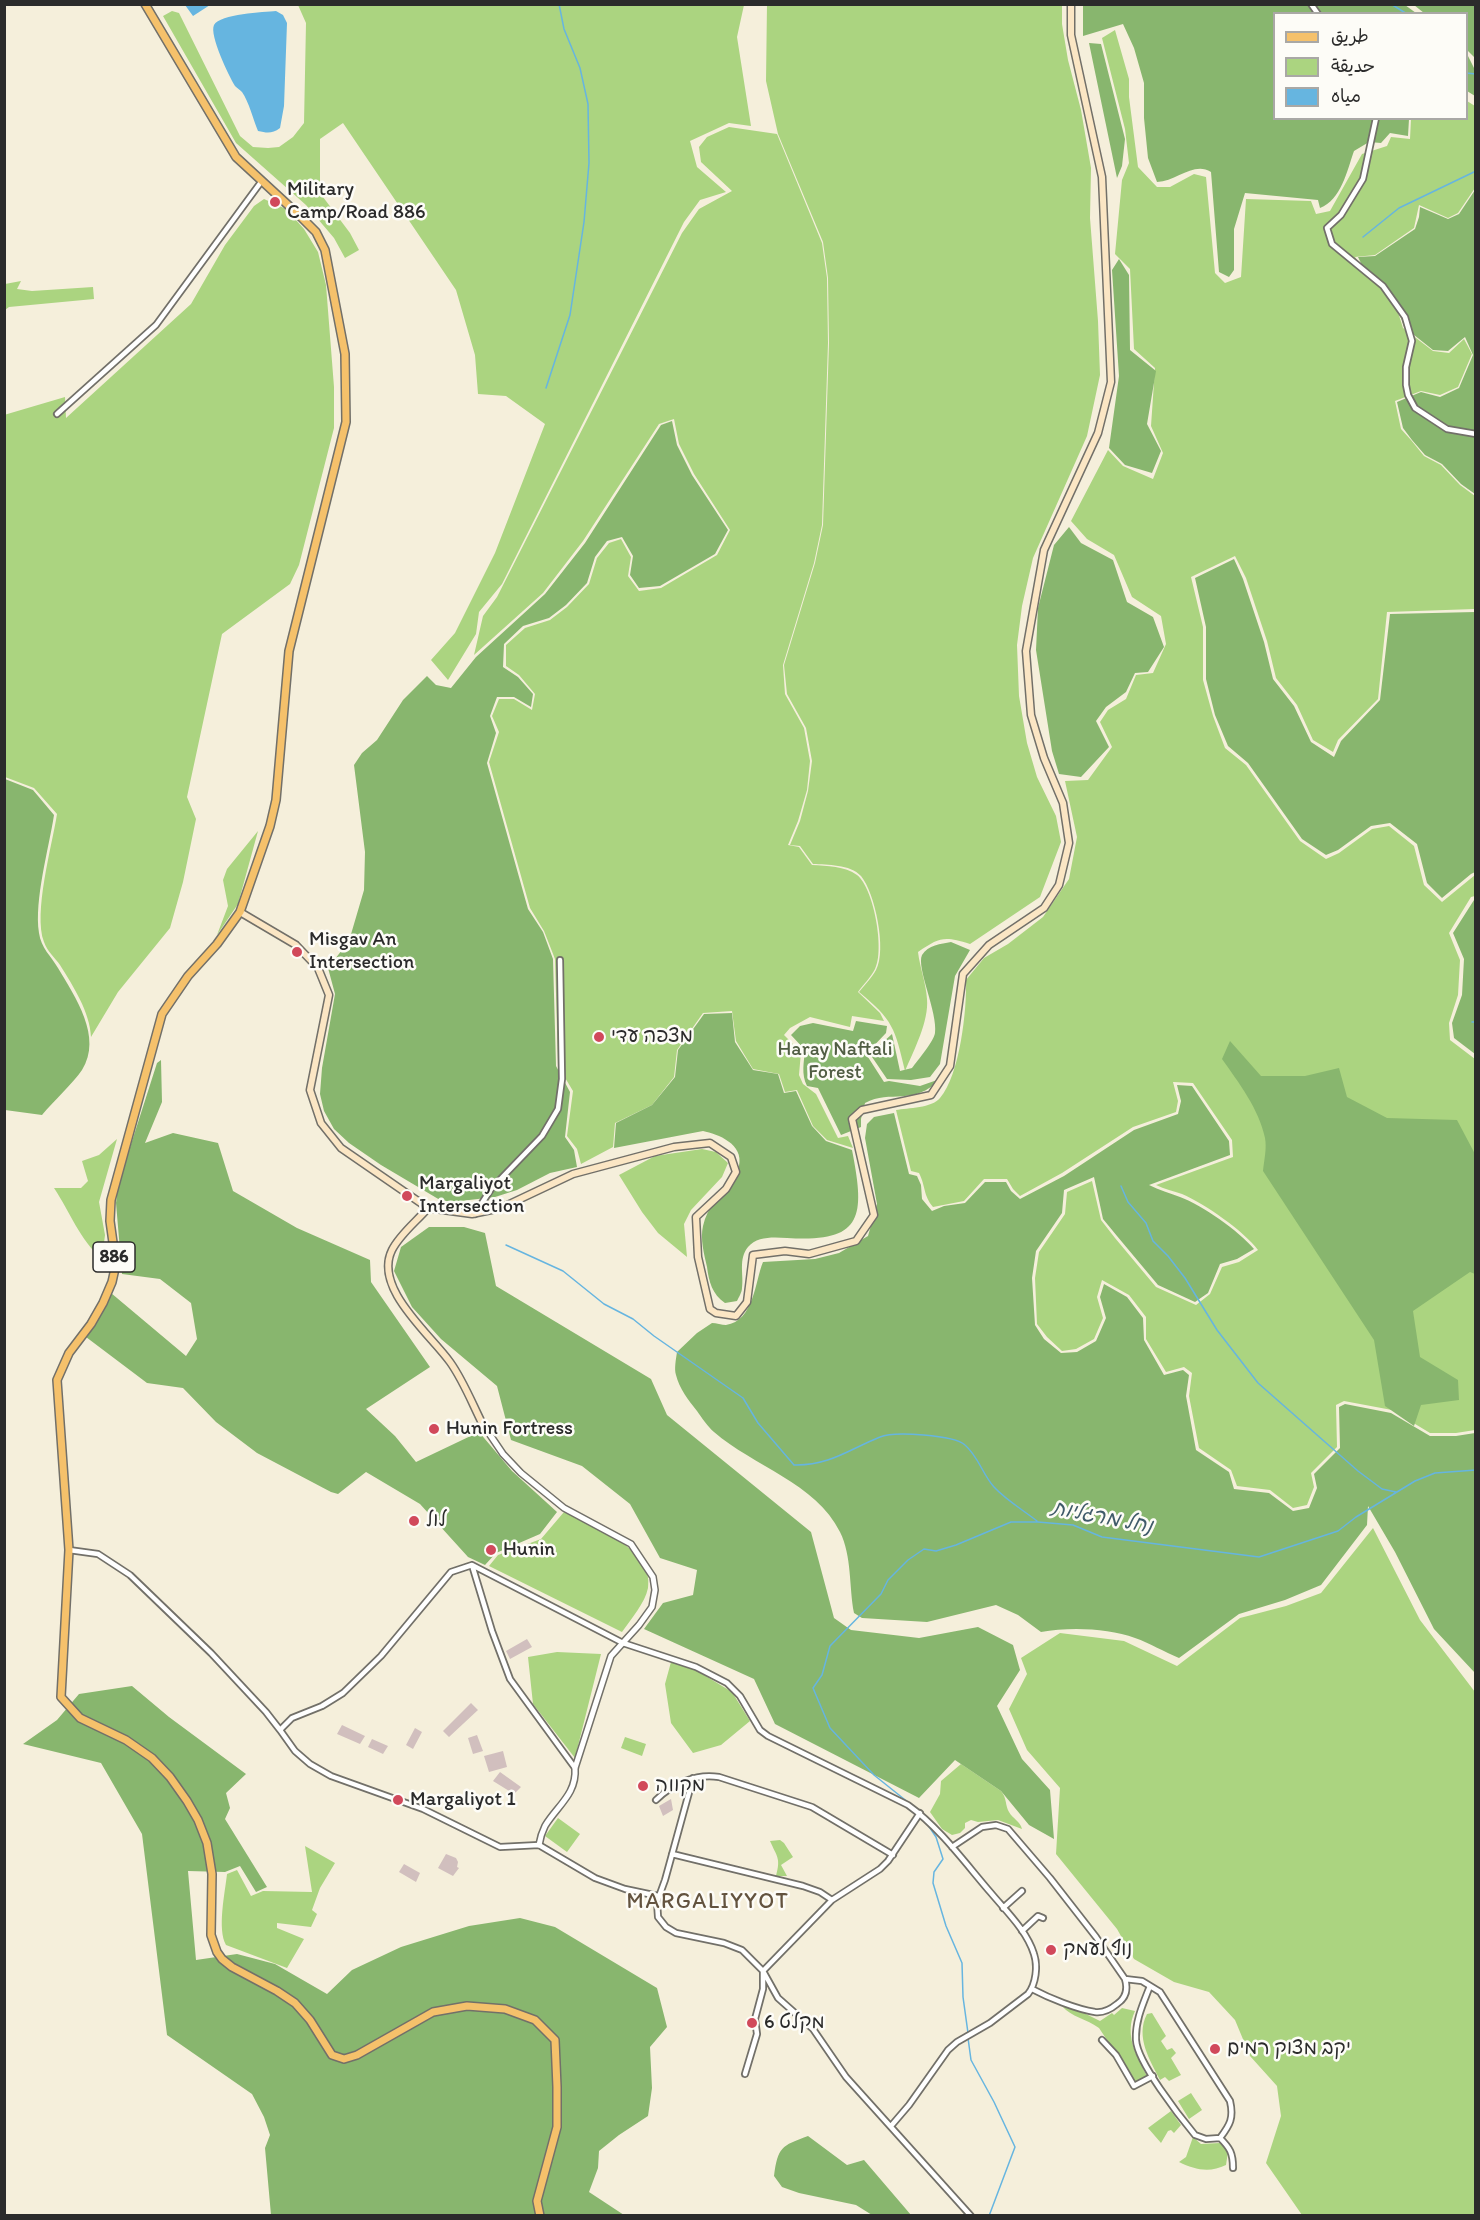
<!DOCTYPE html>
<html>
<head>
<meta charset="utf-8">
<style>
  body { margin:0 }
  #map { position:relative; width:1480px; height:2220px; overflow:hidden; background:#f5efdb; font-family:Itim,"Playpen Sans Arabic",sans-serif }
  canvas { display:block }
  .frame { position:absolute; inset:0; border:6px solid #2b2b2b; pointer-events:none }
  .legend { position:absolute; left:1273px; top:12px; width:195px; height:108px; box-sizing:border-box; background:#fdfcf7; border:2px solid #a9a8a5; margin:0; padding:8px 10px; list-style:none; font-size:18px; color:#2b2b2b }
  .legend li { display:flex; align-items:center; gap:12px; height:30px }
  .legend b { width:30px; border:2px solid #a9a8a5 }
</style>
</head>
<body>
<div id="map">
<canvas width="1480" height="2220"></canvas>
<div class="frame"></div>
<ul class="legend">
<li><b style="height:8px;background:#f5c16b"></b>طريق</li>
<li><b style="height:16px;background:#abd480"></b>حديقة</li>
<li><b style="height:16px;background:#66b5e0"></b>مياه</li>
</ul>
</div>
<script>
const ctx = document.querySelector('canvas').getContext('2d');
ctx.lineJoin = 'round';
function paint(path, color) { ctx.fillStyle = color; ctx.fill(path, 'evenodd'); }
function trace(path, color, width, dash) { ctx.strokeStyle = color; ctx.lineWidth = width; ctx.lineCap = dash ? 'butt' : 'round'; ctx.setLineDash(dash || []); ctx.stroke(path); }
function drawText(font, color, halo, rows, align = 'center') {
  ctx.font = font + ' Itim,"Playpen Sans Hebrew",sans-serif'; ctx.lineWidth = 5; ctx.setLineDash([]); ctx.textBaseline = 'middle'; ctx.strokeStyle = halo; ctx.fillStyle = color; for (const [text, x, y, turn = 0] of rows) {
    ctx.save(); ctx.translate(x, y); ctx.rotate((+turn || 0) * Math.PI / 180); ctx.textAlign = isNaN(turn) ? turn : align; if (halo) ctx.strokeText(text, 0, 0); ctx.fillText(text, 0, 0); ctx.restore();
  }
}
paint(new Path2D(`
  M527,1639L532,1647L510,1659L506,1651Z
  M471,1703L478,1710L449,1737L443,1731Z
  M342,1725L365,1736L360,1744L337,1734Z
  M415,1728L422,1732L413,1749L406,1745Z
  M477,1735L483,1751L473,1754L468,1738Z
  M372,1739L388,1746L383,1754L368,1747Z
  M503,1751L507,1767L489,1772L484,1756Z
  M500,1772L521,1787L514,1794L493,1781Z
  M671,1799L673,1810L663,1816L659,1806Z
  M446,1854L456,1858L458,1862L457,1867L459,1868L453,1876L438,1868Z
  M404,1864L420,1873L416,1882L399,1872Z`), '#d1bfbe');
paint(new Path2D(`
  M767,4L1062,5V24L1068,60L1081,110L1091,168L1090,218L1098,321L1100,375L1087,436L1033,558L1022,606L1017,645L1019,696L1027,743L1037,777L1056,816L1061,842L1040,897L970,944C944,936 940,937 918,952C920,968 926,983 927,999C929,1021 914,1050 905,1071C895,1028 893,1020 859,992C865,985 872,977 876,970C887,950 875,893 861,876C850,864 827,865 813,864L800,846L790,845L800,821L808,791L812,761L806,728L787,694L784,665L815,563L823,525L829,343L828,278L823,242L778,134L766,81Z
  M298,5H744L737,37L751,126L729,123L690,141L697,167L726,192L700,200L684,222L502,584L479,612L476,634L448,680L431,660L455,633L495,553L545,424L506,396L478,394L475,355L456,290L343,123L320,139V193L350,233L359,250L345,258L334,238L306,205L236,143L163,16L172,11L179,13L240,136L253,147L268,148L279,147L293,137L304,123L306,23Z
  M1115,30L1129,79V97L1138,167L1157,187H1170L1194,174L1206,177L1215,273L1225,283L1241,277L1246,199L1311,201L1316,214L1330,211L1362,154L1387,146L1391,137L1410,139L1411,119L1466,118L1467,101L1475,106V188L1458,213L1448,218L1419,205L1414,228L1375,255L1355,257L1362,268L1396,306L1403,328L1433,351L1449,353L1464,339L1472,354L1458,387L1440,395L1421,391L1395,401L1401,429L1411,440L1424,456L1441,465L1460,485L1475,496V609L1387,612L1378,699L1338,740L1333,752L1313,740L1297,705L1276,678L1267,641L1246,578L1235,556L1191,577L1203,627V680L1213,716L1225,748L1246,765L1300,841L1326,859L1339,853L1372,829L1389,826L1414,846L1424,885L1442,902L1475,875V896L1471,897L1449,933L1460,960L1458,995L1449,1023L1450,1040L1475,1059V1430L1456,1433H1430L1392,1410L1344,1401L1336,1405L1337,1447L1311,1473L1314,1487L1307,1505L1293,1508L1270,1490L1237,1486L1231,1470L1199,1448L1189,1396L1192,1373L1184,1367L1166,1372L1146,1339V1317L1129,1295L1102,1280L1097,1297L1103,1318L1094,1339L1076,1349L1062,1351L1047,1337L1037,1324L1035,1278L1039,1252L1065,1214L1067,1192L1092,1181L1101,1220L1115,1238L1156,1287L1196,1305L1210,1294L1222,1267L1239,1262L1258,1250C1244,1231 1205,1204 1182,1194C1174,1191 1164,1189 1156,1185L1233,1157L1232,1140L1193,1083L1173,1082L1178,1101L1176,1112L1133,1127L1062,1173L1020,1196L1013,1189L1007,1179H984L964,1201L933,1207C923,1195 926,1187 919,1173L911,1171L896,1110C908,1108 932,1108 940,1098C960,1075 967,1009 966,980L984,958L1008,944L1043,917L1069,879L1077,837L1065,781L1088,780L1112,747L1100,722L1108,710L1126,699L1136,675L1153,673L1166,644L1161,616L1132,597L1114,555L1087,539L1071,521L1108,450L1123,466L1153,479L1163,453L1151,426L1155,368L1134,349L1130,269L1115,254L1122,180L1129,163L1125,129L1102,38Z
  M729,127L777,134L822,243L827,278L828,343L822,525L814,563L783,665L785,694L804,728L810,761L807,790L798,821L788,845L799,847L812,865C827,866 845,866 857,875C874,888 885,951 875,969C871,977 863,985 858,992L880,1013L884,1021L852,1016L850,1027L810,1017L790,1028L784,1035L801,1052L799,1075L803,1084L816,1094L838,1138L848,1136L853,1148L827,1140L813,1126L797,1090L785,1092L779,1074L753,1069L736,1041L732,1011L703,1013L677,1050L674,1077L652,1105L615,1123L613,1147L581,1164L577,1149L567,1136L573,1091L558,1066L555,959L544,931L530,908L489,762L499,732L492,716L499,699H514L532,710L535,694L519,675L506,666V645L525,628L550,620L567,607L589,584L597,558L609,543L621,539L631,557L628,576L639,591L661,588L717,555L730,530L694,474L679,444L674,419L659,424L583,541L543,593L474,655L483,616L497,597L682,233L699,209L732,191L701,162L699,147L707,137Z
  M264,199L286,209L304,229L318,252L326,285L334,387V428L299,565L290,584L222,634L187,797L196,819L183,882L170,928L118,992L91,1037C90,1012 73,986 60,965C55,958 47,951 44,942C33,913 52,846 57,814L34,788L5,777L4,415L65,397L66,418L191,304L225,245L254,206Z
  M21,281L17,289L32,291L93,287L94,299L9,307L5,310V284Z
  M258,831L238,904L217,935L228,906L223,880L227,869Z
  M117,1139L99,1202L105,1235L102,1259C80,1240 70,1212 54,1188H81L88,1181L82,1161L99,1155Z
  M702,1149L716,1152L728,1163L722,1177L691,1210L684,1224L687,1257L658,1233L642,1212L619,1175L655,1156Z
  M564,1512C591,1525 655,1549 648,1588C645,1603 631,1619 622,1632L489,1566L498,1555L541,1539Z
  M1373,1528L1420,1620L1475,1692V2215H1302L1266,2163L1281,2116L1277,2086L1250,2056L1235,2020L1209,1992L1174,1982L1134,1959L1117,1929L1056,1854L1060,1788L1027,1750L1009,1709L1027,1674L1021,1658L1060,1633L1124,1641L1177,1666L1240,1618L1286,1606L1321,1593Z
  M557,1652L601,1654L575,1758L533,1704L528,1657Z
  M671,1662L694,1669L732,1692L750,1721L721,1745L693,1753L671,1723L665,1684Z
  M625,1737L646,1744L642,1756L621,1748Z
  M961,1764L1001,1791C1007,1798 1005,1805 1009,1812C1013,1819 1020,1821 1022,1829L998,1820L978,1822L971,1820L965,1823V1828L960,1833L952,1835L942,1829L930,1812L940,1794L941,1781Z
  M558,1818L580,1834L567,1852L545,1836Z
  M780,1840L784,1843L793,1857L781,1865L787,1876H776C781,1858 777,1857 770,1841Z
  M305,1846L335,1863L320,1888L312,1910L317,1914L311,1927L277,1923V1928L304,1939L287,1968L226,1945C217,1929 225,1893 227,1874L237,1870L251,1896L263,1891L312,1892Z
  M1062,2006L1078,2010L1100,2021L1112,2013L1114,2015L1122,2008L1135,2011C1124,2035 1136,2055 1147,2076L1135,2082L1099,2028C1087,2019 1071,2017 1062,2006Z
  M1152,2013L1166,2036L1161,2041L1167,2050L1172,2048L1176,2053L1171,2058L1181,2075L1169,2081L1165,2077L1160,2080C1150,2060 1135,2037 1147,2014Z
  M1191,2093L1202,2110L1189,2119L1178,2101Z
  M1171,2111L1181,2125L1174,2133L1171,2130L1168,2131L1161,2143L1148,2128Z
  M1193,2137L1201,2144L1220,2143L1228,2152L1226,2165C1210,2173 1195,2170 1179,2162L1186,2157Z`), '#abd480');
paint(new Path2D(`
  M1083,5H1405L1416,13L1274,14V118L1409,119L1408,136L1390,133L1381,143L1369,142L1354,151C1347,171 1341,200 1320,208L1318,200L1245,193L1234,229V270L1229,277L1219,272L1211,172C1194,161 1177,181 1157,182L1148,158L1144,118V83L1134,48L1123,24L1083,36Z
  M1414,5H1475V58L1467,50L1466,14L1424,13Z
  M1089,43L1101,44L1125,139L1122,166L1117,178Z
  M1467,54L1475,70V96L1467,91Z
  M1475,190V494L1461,484L1442,464L1425,455L1412,440L1403,428L1397,402L1421,392L1440,397L1459,388L1473,355L1465,337L1448,351L1433,350L1404,327L1397,306L1363,267L1358,257L1375,256L1415,229L1419,217L1420,207L1448,219L1459,214Z
  M1119,259L1129,275L1130,350L1156,371L1147,424L1161,451L1152,473L1125,465L1109,448L1119,376L1112,270Z
  M672,421L677,445L692,475L728,530L715,554L660,586L639,588L630,575L633,556L622,537L607,541L595,557L587,583L566,605L549,618L523,626L504,644L503,667L518,677L533,694L531,707L514,697H497L490,716L496,733L487,763L528,909L543,932L553,959L556,1066L570,1092L565,1137L574,1150L577,1167L550,1173L517,1190L495,1197L452,1202L440,1200L381,1165L349,1143L334,1129L324,1111L320,1094L322,1068L335,994L328,968L349,941L364,890L365,852L354,765L362,753L377,740L403,700L427,676L436,685L451,688L476,657L545,594L585,543L661,425Z
  M1069,527L1081,543L1113,560L1127,602L1153,617L1164,647L1148,672L1135,673L1126,692L1106,707L1096,721L1109,747L1081,777L1059,774L1052,751L1036,650L1038,608L1054,545Z
  M1234,559L1243,579L1264,642L1273,679L1294,706L1311,742L1334,757L1341,741L1380,700L1390,614L1475,612V872L1471,874L1442,898L1427,883L1417,844L1390,823L1371,826L1338,850L1326,855L1302,839L1248,763L1228,746L1215,715L1206,679V627L1195,578Z
  M5,779L33,790L54,815C49,848 34,900 39,933C41,948 51,956 58,968C75,997 103,1037 82,1070C73,1083 53,1102 42,1115L5,1110Z
  M1474,900H1475V1054L1454,1038L1452,1023L1462,995L1464,959L1453,933Z
  M951,942L970,950L955,976L940,1064L930,1077L911,1080L887,1079L870,1054L892,1034L900,1071L912,1068C918,1060 934,1041 935,1033C938,1013 916,967 922,955C928,945 941,944 951,942Z
  M732,1013L735,1042L753,1070L778,1074L784,1093L796,1091L812,1126L826,1141L852,1150C865,1216 864,1243 787,1238C774,1237 757,1236 748,1247C738,1259 744,1275 742,1288C742,1292 739,1297 737,1301L725,1303C712,1294 709,1282 707,1267C704,1254 700,1239 703,1226C707,1208 721,1192 731,1177C733,1174 738,1169 739,1166C744,1144 718,1134 703,1131L614,1148L616,1123L652,1105L675,1077L678,1050L704,1014Z
  M856,1021L887,1026L886,1033L866,1054L884,1082L889,1081L920,1086L940,1079C913,1107 891,1089 865,1103L861,1119V1127L841,1135L818,1088L807,1086C801,1074 804,1062 805,1050L791,1035L800,1026L813,1023L853,1031Z
  M1230,1041L1261,1076H1305L1339,1068L1347,1097L1387,1118L1457,1120L1475,1154V1274L1470,1272L1413,1311L1420,1357L1458,1380L1459,1400L1421,1405L1414,1426L1385,1406L1374,1340L1263,1171C1264,1161 1267,1148 1265,1138C1259,1109 1239,1083 1222,1059Z
  M161,1060L162,1102L145,1143L173,1133L218,1143L233,1191L297,1228L370,1260L371,1282L430,1367L366,1409L395,1436L416,1462L479,1432L512,1471L557,1512L540,1534L496,1553L485,1565L468,1557L420,1504L366,1472L338,1494L331,1492L257,1453L216,1422L183,1388L147,1383L86,1337L111,1293L186,1356L197,1339L191,1303L160,1279L122,1274L116,1203L118,1185L157,1063Z
  M1177,1085L1192,1086L1229,1141L1230,1155L1149,1185C1159,1190 1170,1193 1180,1197C1202,1205 1239,1231 1254,1249L1237,1259L1220,1264L1208,1293L1195,1302L1158,1285L1117,1236L1103,1219L1094,1177L1064,1190L1062,1213L1036,1251L1032,1278L1035,1325L1044,1339L1061,1353L1077,1352L1096,1341L1106,1318L1100,1297L1104,1284L1127,1297L1143,1318L1144,1340L1164,1375L1183,1370L1189,1375L1186,1396L1196,1450L1229,1472L1234,1489L1269,1493L1293,1511L1309,1508L1317,1488L1314,1474L1340,1448L1339,1407L1345,1404L1391,1413L1430,1436H1456L1475,1433V1673L1434,1629L1395,1552L1368,1506L1367,1525L1321,1585L1285,1600L1239,1614L1179,1658C1164,1652 1150,1643 1135,1638C1108,1628 1069,1627 1041,1632L1018,1615L996,1605L927,1622L862,1618L854,1613C849,1587 852,1556 840,1532C816,1483 753,1466 714,1432C708,1427 702,1418 697,1411C689,1401 679,1388 676,1375C674,1369 676,1359 677,1352L697,1333L712,1323C716,1323 722,1325 726,1325C754,1321 755,1281 763,1262L815,1259L839,1253L868,1236L877,1204L865,1138L867,1124L874,1117L894,1113L909,1174L917,1176L921,1185L922,1199L932,1211L944,1206L965,1203L985,1182H1006L1011,1191L1020,1199L1064,1176L1134,1130L1178,1114L1181,1101Z
  M429,1227H464L485,1233L496,1286L651,1379L667,1415L811,1532L834,1618L851,1630L919,1638L978,1627L1013,1645L1020,1670L997,1706L1022,1759L1050,1790L1054,1839L1029,1825L1001,1791L955,1760L919,1798L775,1724L754,1679L644,1629L663,1603L693,1595L697,1570L660,1558L630,1504L582,1466L511,1440L497,1386L441,1339L412,1307L394,1271L401,1247Z
  M132,1686L169,1717L246,1774L226,1793L230,1808L225,1819L267,1887L256,1892L240,1866L225,1872L188,1871L196,1960L237,1954L275,1964L327,1994L352,1970L401,1947L469,1926L520,1918L555,1927L657,1988L667,2027L650,2047L652,2088L648,2116L619,2135L599,2151L598,2168L589,2192L624,2215H271L265,2148L270,2135L264,2117L252,2094L167,2035L142,1834L101,1763L23,1744L57,1720L79,1694Z
  M808,2136L847,2165L864,2160L911,2215H872L856,2205L799,2193L782,2187L774,2176C778,2147 781,2146 808,2136Z`), '#88b66e');
paint(new Path2D(`
  M185,5H210L193,16Z
  M276,11L283,15L287,23L284,106L280,128C272,134 267,133 258,131C253,119 249,102 242,92C240,90 237,88 235,86C229,76 209,35 214,25C220,14 264,12 276,11Z`), '#66b5e0');
trace(new Path2D(`
  M1391,4L1407,14
  M1466,73L1476,74
  M1363,237L1399,208L1476,171
  M546,388L570,315L584,222L589,163L588,104L580,68L564,29L559,4
  M1472,1022H1476
  M1121,1186L1128,1202L1146,1223L1153,1241L1168,1256L1185,1278L1217,1330L1258,1383L1358,1471L1382,1489L1396,1492
  M506,1245L563,1271L604,1304L633,1319L654,1336L743,1398L758,1423L794,1465C829,1466 850,1449 880,1437C894,1431 954,1435 965,1445C978,1456 983,1475 994,1487C1006,1500 1023,1510 1037,1521
  M909,1803L874,1775L830,1728L813,1688L822,1675L830,1646L881,1594L888,1580L908,1560L924,1549L936,1551L956,1545L1011,1522H1038L1073,1525L1102,1537L1259,1557L1338,1531L1356,1517L1415,1481L1435,1473L1476,1470
  M926,1822L936,1837L943,1859L934,1872L933,1883L946,1926L962,1963L963,1997L968,2033
  M968,2038L971,2060L994,2102L1015,2147L989,2216`), '#66b5e0', 1.5);
const minor = new Path2D(`
  M1311,4L1318,14
  M1376,118L1363,179L1341,215L1327,228L1332,244L1383,286L1405,317L1412,341L1406,367V385L1408,395L1415,408L1447,429L1476,434
  M57,414L156,325L261,182
  M475,1214L491,1189L542,1136L558,1109L562,1079L560,960
  M69,1550L98,1554L130,1575L211,1653L266,1712L280,1730
  M472,1565L492,1631L510,1679L575,1768
  M693,1778L665,1880L657,1902L658,1917L666,1927L676,1933L724,1943L742,1950L763,1971L778,1998L813,2029L846,2077L971,2216
  M656,1800C672,1784 696,1773 719,1777L812,1807L893,1855
  M952,1847L982,1827L996,1825L1008,1829L1050,1878L1096,1937L1125,1979
  M672,1854L803,1886L820,1892L832,1900
  M658,1896L625,1889L595,1878L539,1845L500,1847L423,1809L331,1776L310,1764L295,1751L280,1730L292,1718L322,1706L343,1693L381,1656L451,1572L472,1565L623,1643L696,1667L727,1683L740,1696L760,1730L768,1736L908,1805C940,1828 965,1863 991,1893C1006,1911 1027,1931 1034,1954C1038,1966 1036,1984 1028,1994L990,2023L957,2042L948,2050L909,2105L891,2126
  M1003,1908L1022,1891
  M1022,1931L1038,1916L1043,1918
  M1032,1989C1049,1998 1076,2009 1095,2012C1103,2013 1111,2009 1117,2004C1126,1998 1128,1989 1125,1979L1142,1981L1160,1992L1230,2101C1234,2118 1230,2125 1220,2138L1206,2139L1195,2135C1180,2117 1137,2062 1136,2040C1135,2021 1143,2004 1150,1986
  M1102,2040L1116,2055L1134,2086L1153,2076
  M745,2074L757,2034L755,2019L763,1989V1971L832,1900L880,1869L888,1861L920,1813
  M1220,2138C1230,2148 1233,2153 1233,2168`);
const tertiary = new Path2D(`
  M482,1423L503,1454L521,1473L564,1508L631,1544L653,1577L655,1590L652,1607L639,1625L611,1656L575,1768C577,1794 557,1806 545,1826C542,1832 540,1839 539,1845`);
const secondary = new Path2D(`
  M240,912L296,945L318,968L329,995L310,1090L321,1123L341,1148L428,1208L472,1214L501,1208L573,1174L674,1147L710,1143L731,1157L736,1172L726,1189L696,1217L698,1257L710,1309L716,1313L736,1316L747,1302L753,1255L785,1251L809,1254L856,1241L874,1215L852,1119L862,1110L931,1095L950,1066L963,974L989,945L1044,908L1059,885L1069,843L1063,803L1044,758L1031,715L1026,651L1044,550L1098,433L1111,382L1102,177L1071,35V4
  M428,1208C417,1221 400,1234 392,1250C373,1288 430,1334 450,1362C463,1380 472,1403 482,1423`);
const primary = new Path2D(`
  M145,4L236,157L301,217L316,232L325,250L345,354L346,422L289,651L276,800L270,826L240,912L217,944L188,976L162,1014L111,1200L110,1221L116,1264L112,1282L103,1303L91,1324L69,1353L57,1380L69,1550L61,1697L80,1718L126,1740L152,1758L170,1777L187,1801L198,1820L207,1843L212,1874L211,1935L217,1952L222,1959L232,1967L277,1991L295,2003L310,2020L332,2055L344,2059L357,2055L433,2012L467,2006L505,2009L535,2020L555,2040L557,2087V2127L537,2201L540,2216`);
trace(minor, '#727069', 8);
trace(tertiary, '#727069', 8);
trace(secondary, '#727069', 9);
trace(primary, '#727069', 10);
trace(minor, '#fff', 4.5);
trace(tertiary, '#fff', 5);
trace(secondary, '#fbe6c4', 6);
trace(primary, '#f5c16b', 7);
for (const [x, y, r, color] of [
  [275,202,6,"#d1495b"],
  [297,952,6,"#d1495b"],
  [599,1037,6,"#d1495b"],
  [407,1196,6,"#d1495b"],
  [434,1429,6,"#d1495b"],
  [414,1521,6,"#d1495b"],
  [491,1550,6,"#d1495b"],
  [643,1786,6,"#d1495b"],
  [398,1800,6,"#d1495b"],
  [1051,1950,6,"#d1495b"],
  [752,2023,6,"#d1495b"],
  [1215,2049,6,"#d1495b"]
]) { const dot = new Path2D(); dot.arc(x, y, r, 0, 2 * Math.PI); ctx.fillStyle = color; ctx.fill(dot); trace(dot, '#fdfcf7', 2); }
for (const [x, y, w] of [
  [114,1257,42]
]) { const box = new Path2D(); box.roundRect(x - w / 2, y - 15, w, 30, 4.5); ctx.fillStyle = '#fdfcf7'; ctx.fill(box); trace(box, '#2b2b2b', 1.5); }
drawText('bold 18px', '#2b2b2b', null, [
  ["886",114,1257]
]);
drawText('20px', '#2b2b2b', '#fdfcf7', [
  ["Military",287,190],
  ["Camp/Road 886",287,213],
  ["Misgav An",309,940],
  ["Intersection",309,963],
  ["מצפה עדי",611,1037],
  ["Margaliyot",419,1184],
  ["Intersection",419,1207],
  ["Hunin Fortress",446,1429],
  ["לול",426,1521],
  ["Hunin",503,1550],
  ["מקווה",655,1786],
  ["Margaliyot 1",410,1800],
  ["נוף לעמק",1063,1950],
  ["מקלט 6",764,2023],
  ["יקב מצוק רמים",1227,2049]
], 'left');
drawText('20px', '#515e44', '#fdfcf7', [
  ["Haray Naftali",835,1050],
  ["Forest",835,1073]
]);
drawText('italic 21px', '#405b6a', '#fdfcf7', [
  ["נחל מרגליות",1102,1518,11]
]);
ctx.letterSpacing = '1.5px';
drawText('22px', '#63533f', '#fdfcf7', [
  ["MARGALIYYOT",708,1902]
]);
ctx.letterSpacing = '0px';
</script>
</body>
</html>
